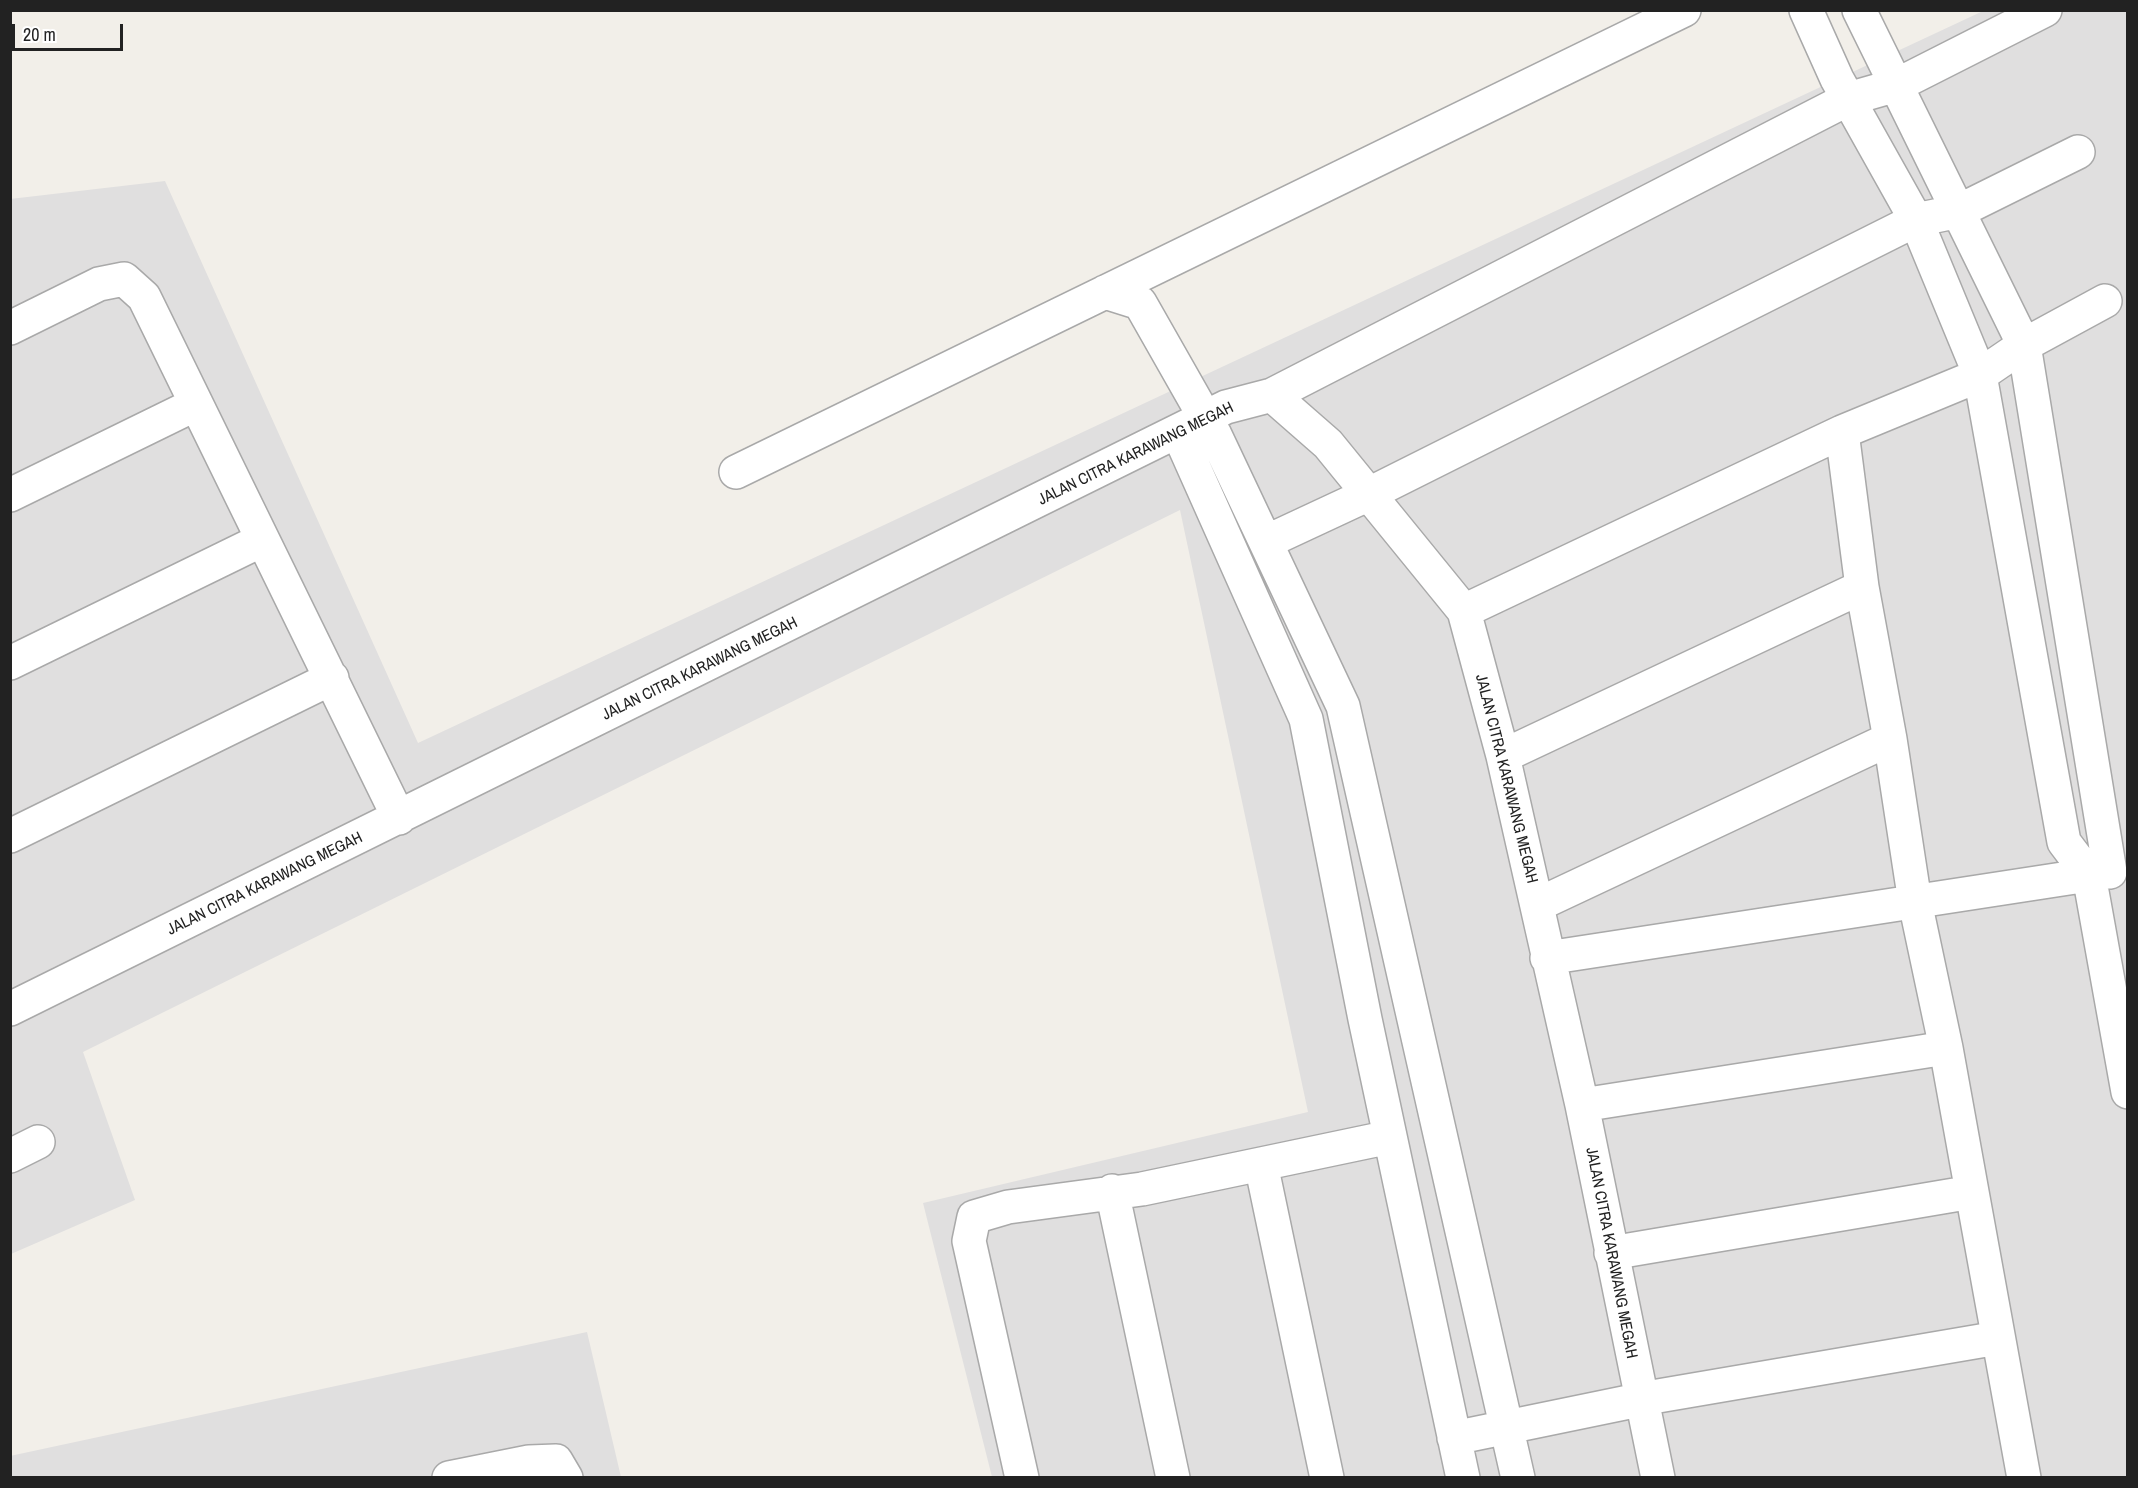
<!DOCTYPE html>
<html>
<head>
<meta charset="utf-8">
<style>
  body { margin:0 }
  #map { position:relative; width:2138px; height:1488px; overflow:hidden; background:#f2efe9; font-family:"Archivo Narrow",sans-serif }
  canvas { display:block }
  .frame { position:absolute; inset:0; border:12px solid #222; pointer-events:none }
  .scale { position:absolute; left:12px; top:24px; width:111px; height:27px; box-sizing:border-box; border:3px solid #222; border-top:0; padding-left:8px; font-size:18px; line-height:21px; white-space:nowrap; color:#222; -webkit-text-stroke:4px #fff; paint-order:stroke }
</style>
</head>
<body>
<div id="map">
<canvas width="2138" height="1488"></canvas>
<div class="frame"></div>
<div class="scale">20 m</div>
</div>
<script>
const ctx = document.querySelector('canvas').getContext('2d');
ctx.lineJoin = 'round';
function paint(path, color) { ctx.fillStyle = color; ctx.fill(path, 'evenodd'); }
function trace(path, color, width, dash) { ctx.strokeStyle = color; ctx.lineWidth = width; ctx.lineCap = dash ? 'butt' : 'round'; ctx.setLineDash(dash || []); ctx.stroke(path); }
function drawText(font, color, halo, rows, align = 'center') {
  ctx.font = font + ' "Archivo Narrow",sans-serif'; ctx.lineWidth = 5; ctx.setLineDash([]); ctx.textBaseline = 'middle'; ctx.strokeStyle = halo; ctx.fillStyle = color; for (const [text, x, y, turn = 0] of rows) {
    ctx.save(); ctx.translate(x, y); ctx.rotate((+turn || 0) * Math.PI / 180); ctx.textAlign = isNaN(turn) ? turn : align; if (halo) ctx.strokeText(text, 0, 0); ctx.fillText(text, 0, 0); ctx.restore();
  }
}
paint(new Path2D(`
  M1983,11H2127V1477H992L923,1203L1308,1112L1180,510L83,1052L135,1200L11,1254L10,199L165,181L418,743Z
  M587,1332L621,1477L11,1478L10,1456Z`), '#e0dfdf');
const minor = new Path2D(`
  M1806,10L1837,79L1916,220L1980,375L2064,842L2089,875L2128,1092
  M1859,10L2024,345L2110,872
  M1105,292L1140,303L1215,435L1343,706L1518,1478
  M10,328L99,284L124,279L144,297L399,818
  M1272,395L1848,99L1897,85L2045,10
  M1178,432L1306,719L1365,1019L1463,1478
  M1842,432L1862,587L1890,739L1915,902L1946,1048L1972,1192
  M736,472L1684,10
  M10,495L196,404
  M1266,542L1369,494L1916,220L1959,211L2078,152
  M1464,611L1842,432L1980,375L2024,345L2105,301
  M10,663L262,540
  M1503,756L1862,587
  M10,836L332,678
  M1537,905L1890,739
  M1547,958L2108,872
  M10,1009L1226,407L1272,395L1328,444L1464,611L1503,756L1582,1105L1658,1478
  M1582,1105L1946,1048
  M10,1156L38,1142
  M1261,1164L1327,1478
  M1112,1191L1173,1478
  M1611,1253L1972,1192L2024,1478
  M1454,1438L1658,1396L1998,1338
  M449,1478L529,1462L556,1461L566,1478
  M1022,1478L969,1241L974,1217L1008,1207L1142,1189L1390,1137`);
trace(minor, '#a9a9a9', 36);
trace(minor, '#fff', 33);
drawText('16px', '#222', '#fff', [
  ["JALAN CITRA KARAWANG MEGAH",1136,454,-26],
  ["JALAN CITRA KARAWANG MEGAH",700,669,-26],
  ["JALAN CITRA KARAWANG MEGAH",1506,779,76],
  ["JALAN CITRA KARAWANG MEGAH",265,884,-26],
  ["JALAN CITRA KARAWANG MEGAH",1611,1253,79]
]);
</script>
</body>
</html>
